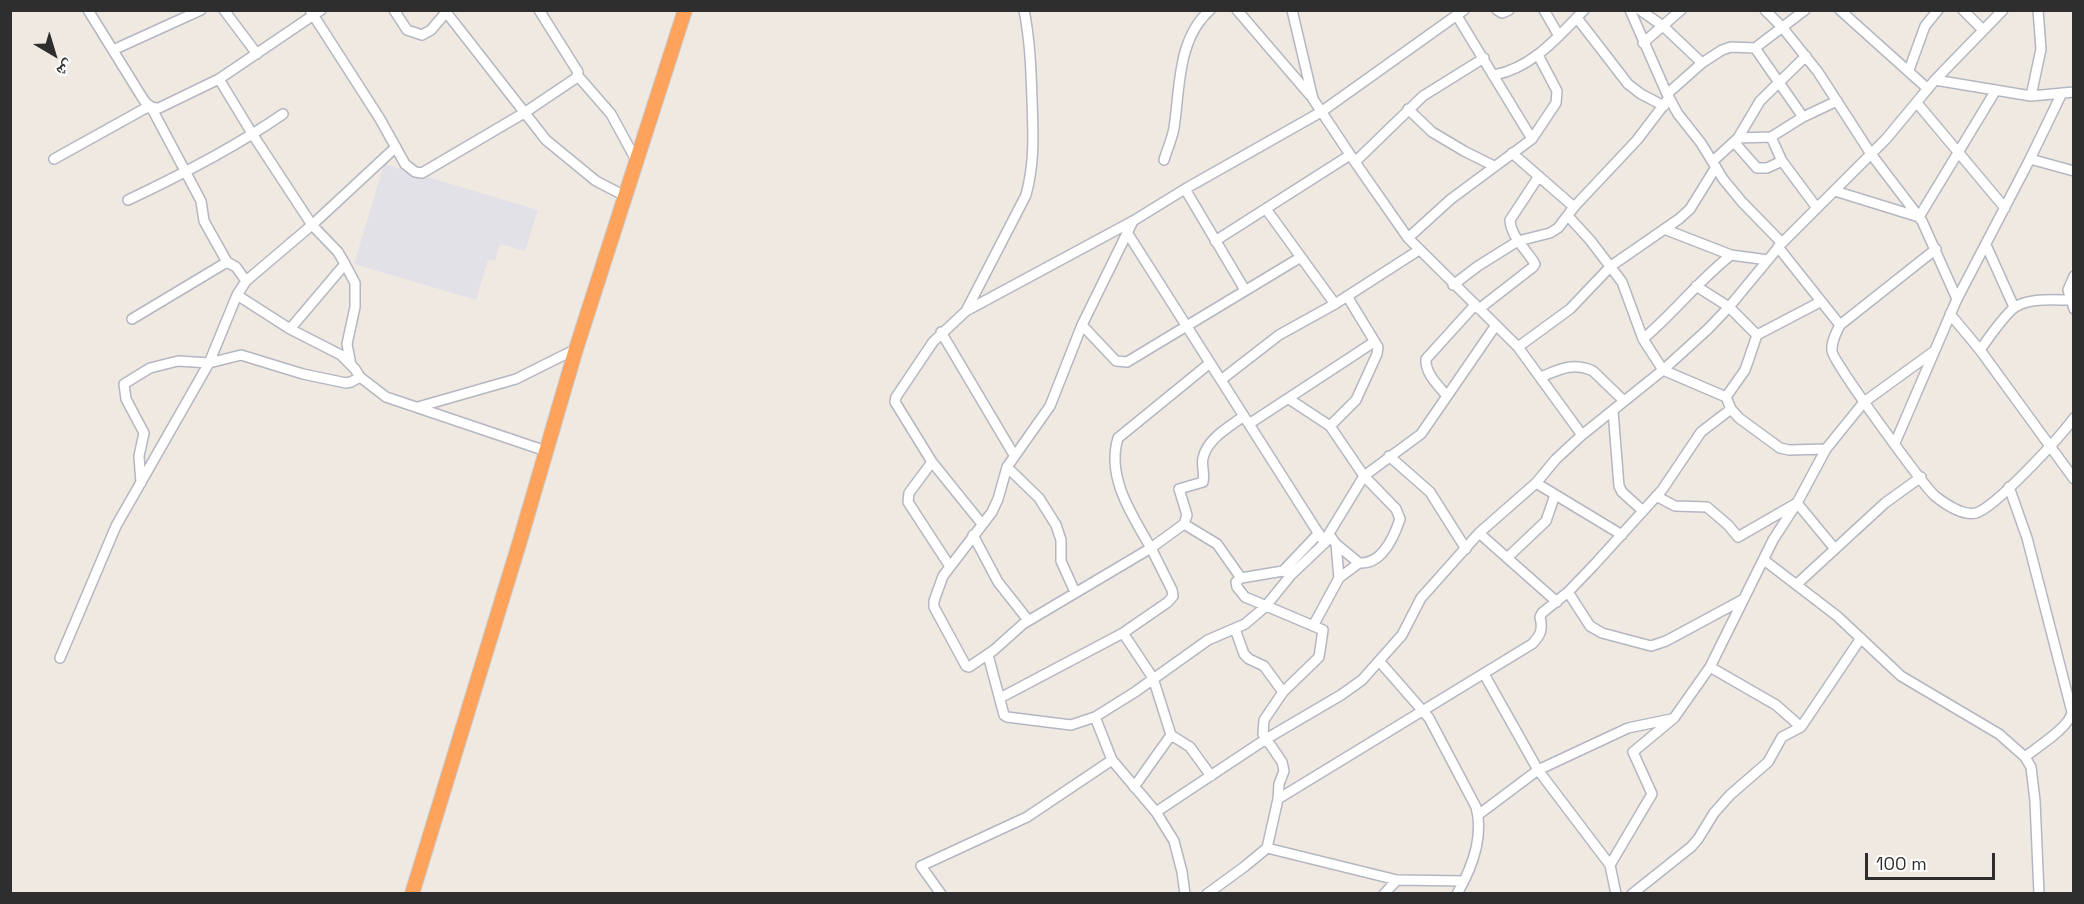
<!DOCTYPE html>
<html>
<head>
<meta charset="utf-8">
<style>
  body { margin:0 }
  #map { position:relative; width:2084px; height:904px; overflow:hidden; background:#efe9e1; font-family:"Space Grotesk","Noto Naskh Arabic",sans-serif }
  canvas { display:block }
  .frame { position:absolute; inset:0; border:12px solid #2e2e2e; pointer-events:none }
  .north { position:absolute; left:24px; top:24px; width:60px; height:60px; -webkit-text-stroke:4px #fff; paint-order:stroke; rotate:142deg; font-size:16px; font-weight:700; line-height:24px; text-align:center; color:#2e2e2e }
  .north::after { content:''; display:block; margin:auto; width:21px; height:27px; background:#2e2e2e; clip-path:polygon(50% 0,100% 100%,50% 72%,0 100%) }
  .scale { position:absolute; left:1865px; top:853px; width:130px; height:27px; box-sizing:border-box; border:3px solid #2e2e2e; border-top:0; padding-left:8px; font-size:18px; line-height:21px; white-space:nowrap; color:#2e2e2e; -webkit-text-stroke:4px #fff; paint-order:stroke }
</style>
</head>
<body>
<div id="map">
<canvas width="2084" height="904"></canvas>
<div class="frame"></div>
<div class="north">ش</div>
<div class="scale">100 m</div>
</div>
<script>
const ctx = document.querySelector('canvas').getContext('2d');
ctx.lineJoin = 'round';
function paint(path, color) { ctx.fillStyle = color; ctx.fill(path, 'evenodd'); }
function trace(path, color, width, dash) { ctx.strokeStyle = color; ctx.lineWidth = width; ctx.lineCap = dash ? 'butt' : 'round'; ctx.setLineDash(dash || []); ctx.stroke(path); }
paint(new Path2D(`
  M384,164L538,210L525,251L500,244L495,261L488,260L476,300L354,264Z`), '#e3e1e8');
const minor = new Path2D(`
  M88,10L140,94C145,102 149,109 159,108L219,79L321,10
  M224,10L257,54
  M310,10L380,119L405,164L415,172L422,173L524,113L576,78L578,72L539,10
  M394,10L407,30L422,35L431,30L448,10
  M1237,10L1310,95
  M1292,10L1313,99L1355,162L1408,238L1518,347L1582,435
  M1497,10L1502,13L1509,10
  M1544,10L1559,36
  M1630,10L1667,94L1678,114L1701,143L1723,179L1742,202L1782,243
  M1640,10L1663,26L1702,63
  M1765,10L1782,27L1818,72L1871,154L1922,221L1957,299
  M1840,10L1928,89
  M1963,10L1983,30
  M446,12L546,140L596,181L625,196
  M1457,16L1532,139
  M1577,18L1628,84L1641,94L1664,106
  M1643,43L1681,10
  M1755,48L1803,117
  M113,50L201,10
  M1909,70L1925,26L1938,10
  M1494,75C1532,68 1558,37 1584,10
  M578,76L611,114L636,160
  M219,79L253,135L312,225L338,252L345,264L290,329
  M1935,80L2031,96L2074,92
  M1667,94L1702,63L1722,50L1731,47L1755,48L1805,10
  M2031,96L2041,49L2038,10
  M1917,103L2005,208
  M1408,109L1432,132L1464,151L1494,166
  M1771,137L1782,161L1817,208
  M1738,138L1771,137L1803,117L1837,101
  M1734,142L1757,168H1767L1782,161
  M1512,153L1574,207
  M54,159L144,109L151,107L201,201L204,221L227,262
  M2030,159L2074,171
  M1164,160C1167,150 1172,139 1174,128C1180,89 1177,39 1210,10
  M1713,161L1738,138L1760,101L1806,56
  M1355,162L1423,96L1484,58
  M1185,189L1245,290
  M1835,191L1919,217L1996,90
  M128,200C181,175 234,148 283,114
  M1266,209L1335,304
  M1568,216L1590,240L1622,282L1643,339L1663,370L1726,397L1731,409L1739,418L1780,448L1789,450L1826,449L1864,402L1933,352
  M1133,221L1082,325L1050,406L1007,467L998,499L992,512L943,576L934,601V607L966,666L969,667L994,650L1023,624L1151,548L1184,524L1187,515L1179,489L1203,482C1205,472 1201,465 1203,458C1207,439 1229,427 1244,416
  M1664,229L1731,255L1768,260
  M1128,234L1324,542L1331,537L1336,544L1359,563
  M1408,238L1451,199L1532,139L1556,103L1557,91L1538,55
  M1215,241L1350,155
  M1986,245L2014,307
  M1778,247L1840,325
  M1936,249L1840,325C1836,333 1831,342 1832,351C1832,361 1924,486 1935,496C1945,504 1963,516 1976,513C1996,507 2060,437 2074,418
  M345,264L355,283V307L347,344L351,365
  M2074,276L2068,290L2074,309
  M1453,285L1478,266L1518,241L1550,233L1558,228L1574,207L1637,140L1669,98
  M1696,286L1729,307L1757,335
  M237,295L290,329L341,355L355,369L360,377L386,397L546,451
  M1479,309L1533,267L1535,264C1526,249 1511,237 1510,220L1539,176
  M966,311L1026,195C1035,161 1033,134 1032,99C1031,69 1030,40 1024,10
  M1950,314L1980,350L2074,479
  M132,319L227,262L236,267L246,281
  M1082,325L1116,361L1127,362L1301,257
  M941,332L1014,455
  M1643,339C1675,312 1698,281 1731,255
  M1518,347L1570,309L1611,266L1679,219L1690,209L1716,167
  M1980,350C1987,340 2008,310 2017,306C2032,298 2053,300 2070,300
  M1210,363L1118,438C1106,477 1132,515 1151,548C1158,562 1165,576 1172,590L1173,596L1168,602L1123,633L1153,678L1171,735L1190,747L1211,776
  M1541,377C1560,369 1573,362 1593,371L1624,401
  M1221,380L1279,335L1335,304L1419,250
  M1446,395C1437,384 1425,373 1426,359L1475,305
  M1726,397L1745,370L1757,335L1820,302
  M1289,399L1330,426L1364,476L1396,509L1400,519C1394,537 1382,565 1359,563L1339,578L1313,626
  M418,407L516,379L576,349
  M1613,411L1619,486L1622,492L1643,511
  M1249,424L1374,342
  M1330,426L1356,400L1377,354L1378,347L1347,296
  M1895,443L1957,299L2030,159L2062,93
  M1389,456L1430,492L1466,549
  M932,462L909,493L908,502L949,565
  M1007,467L1039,498L1056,525L1061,540V561L1075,592
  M141,483L139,456L144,433L126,399L124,384L150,368L178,361L209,363L241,355L303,374L346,383L351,382L360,377
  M1536,483L1622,535
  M2009,487L2027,538L2072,712C2070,727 2037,747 2025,757
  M1656,496L1675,506L1707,507L1728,525L1738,537L1797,503L1835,549
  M982,524L932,462L895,402L896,397L933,342L966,311L1133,221L1185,189L1321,112L1464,10
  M1184,524L1217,544L1241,578
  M1479,533L1557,602
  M973,535L998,582L1028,620
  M1325,540L1364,476L1421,434L1496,325
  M1336,544L1339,578
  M1507,558L1546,521L1555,495
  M1764,560L1837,616L1901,676L1999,734L2025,757L2031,767L2035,801L2039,894
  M1283,571L1319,533
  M1797,584L1885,503L1921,477
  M1568,592L1590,626L1602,633L1651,646L1666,641L1742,600
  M1235,629L1244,654L1249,659L1264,666L1283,692
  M988,655L1004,715L1007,717L1071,725L1095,717L1135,692L1208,640L1245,624L1265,607L1291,575L1331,537
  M60,658L116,526L209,363L237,295L246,281L312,225L396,147
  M1380,662L1429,718L1476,807C1484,836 1472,868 1457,894
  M1710,667L1776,705L1801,727
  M1484,674L1538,770L1610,865L1616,894
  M1000,698L1123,633
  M1095,717L1112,760L1156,812L1174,841L1182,872L1185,894
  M1134,787L1171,735
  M1278,799L1532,644C1541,635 1543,629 1540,617L1542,613L1568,592L1594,565L1662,490L1701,432L1731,409
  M1156,812L1266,739L1341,695L1362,680L1402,635L1421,598L1479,533L1536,483L1556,459L1582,435L1663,370L1708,329L1729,307L1782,243L1886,139L1935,80L2003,10
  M1478,815L1538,770L1628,728L1671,719
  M1267,848L1397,880L1464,881
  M1610,865L1652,794L1633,752L1674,718L1710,667L1773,540L1797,503L1826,449
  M941,894L921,866L1027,817L1112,760
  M1207,894L1244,867L1267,848L1278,799L1279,784L1284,771L1282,762L1263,734L1264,720L1283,692L1319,657L1323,630L1245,597L1237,587L1236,582L1241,578L1283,571L1291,575
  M1384,894L1397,880
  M1632,894L1691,847L1698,839L1714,813L1730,795L1768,762L1782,737L1801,727L1861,638`);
const highway = new Path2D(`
  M412,894L519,544L576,349L685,10`);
trace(minor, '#b4b7c1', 12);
trace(highway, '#c9c9c9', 16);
trace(minor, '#fff', 9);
trace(highway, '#ffa35c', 14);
</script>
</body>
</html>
